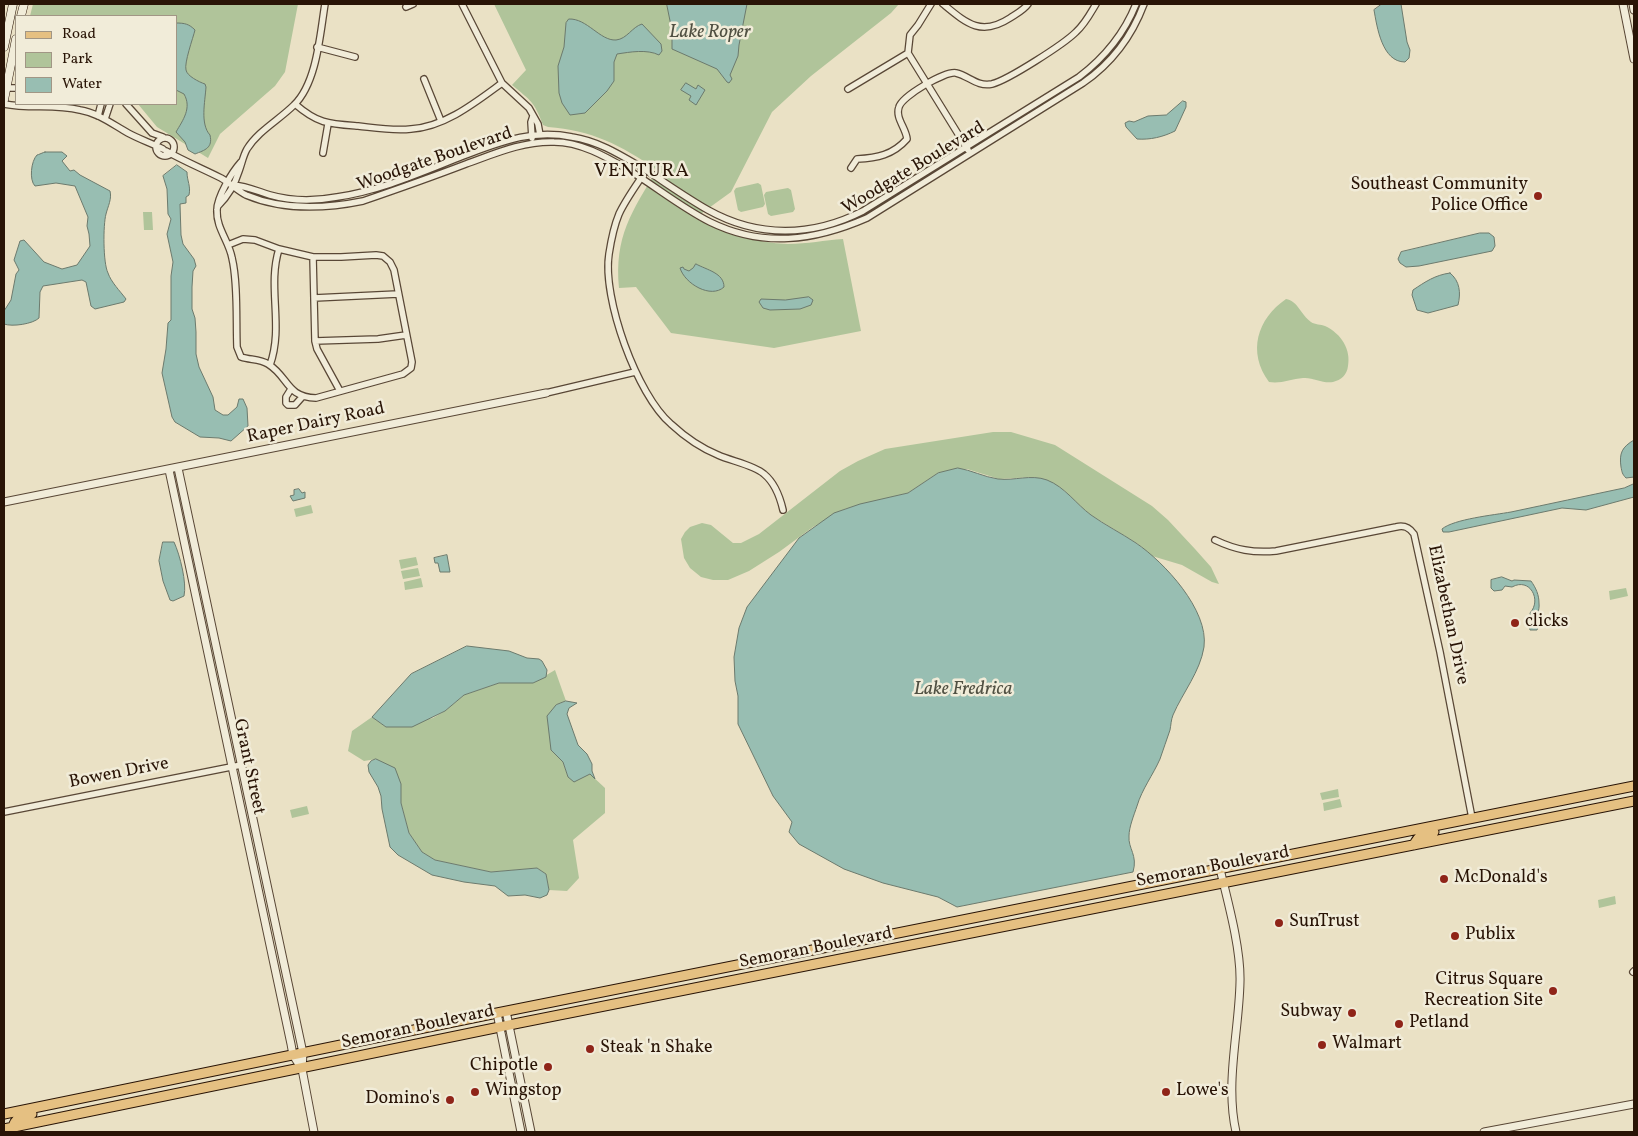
<!DOCTYPE html>
<html>
<head>
<meta charset="utf-8">
<style>
  body { margin:0 }
  #map { position:relative; width:1638px; height:1136px; overflow:hidden; background:#eae1c5; font-family:Vollkorn,serif }
  canvas { display:block }
  .frame { position:absolute; inset:0; border:5px solid #291406; pointer-events:none }
  .legend { position:absolute; left:15px; top:15px; width:162px; height:90px; box-sizing:border-box; background:#f1ecd9; border:1px solid #a19685; margin:0; padding:6px 9px; list-style:none; font-size:15px; color:#291406 }
  .legend li { display:flex; align-items:center; gap:10px; height:25px }
  .legend b { width:25px; border:1px solid #a19685 }
</style>
</head>
<body>
<div id="map">
<canvas width="1638" height="1136"></canvas>
<div class="frame"></div>
<ul class="legend">
<li><b style="height:6px;background:#e5c082"></b>Road</li>
<li><b style="height:14px;background:#b0c49a"></b>Park</li>
<li><b style="height:14px;background:#98beb2"></b>Water</li>
</ul>
</div>
<script>
const ctx = document.querySelector('canvas').getContext('2d');
ctx.lineJoin = 'round';
function paint(path, color) { ctx.fillStyle = color; ctx.fill(path, 'evenodd'); }
function trace(path, color, width, dash) { ctx.strokeStyle = color; ctx.lineWidth = width; ctx.lineCap = dash ? 'butt' : 'round'; ctx.setLineDash(dash || []); ctx.stroke(path); }
function drawText(font, color, halo, rows, align = 'center') {
  ctx.font = font + ' Vollkorn,serif'; ctx.lineWidth = 5; ctx.setLineDash([]); ctx.textBaseline = 'middle'; ctx.strokeStyle = halo; ctx.fillStyle = color; for (const [text, x, y, turn = 0] of rows) {
    ctx.save(); ctx.translate(x, y); ctx.rotate((+turn || 0) * Math.PI / 180); ctx.textAlign = isNaN(turn) ? turn : align; if (halo) ctx.strokeText(text, 0, 0); ctx.fillText(text, 0, 0); ctx.restore();
  }
}
paint(new Path2D(`
  M33,4H298L285,72L275,86L220,134L208,158L157,127L138,104H176V16H30Z
  M494,4H899L891,13L811,76L772,112L731,192L695,218C724,232 755,243 788,244C807,244 825,240 843,239L861,331L774,348L671,333L636,287L619,288C614,237 632,211 657,170C621,145 591,130 548,127L543,125C534,101 531,101 512,85L526,70Z
  M758,183L761,185L765,204L763,207L741,212L738,210L734,191L736,188Z
  M788,188L791,190L795,209L793,212L771,216L768,214L764,195L766,192Z
  M143,212H152L153,230H144Z
  M1286,299C1298,301 1301,315 1311,322C1315,325 1321,324 1325,326C1342,334 1351,350 1348,366C1347,375 1341,380 1333,382C1323,384 1313,377 1303,378C1291,379 1281,384 1269,382C1247,352 1257,319 1286,299Z
  M993,432H1011L1055,445L1152,506L1168,520L1195,549L1211,567L1219,584L1212,582L1182,565L1152,556L1138,544L1094,517L1084,510L1065,491L1046,480L1033,477L999,479L967,469L938,473L908,493L845,509L813,527L779,552L749,571L728,580H713L701,577L690,568L684,558L681,539L685,532L690,527L702,523L711,525L733,543H741L759,534L840,471L858,461L885,449Z
  M311,505L313,513L296,517L294,509Z
  M416,557L418,565L401,569L399,560Z
  M418,568L420,576L403,579L401,571Z
  M421,578L423,587L405,590L404,582Z
  M1626,588L1628,596L1610,600L1609,591Z
  M555,670L566,701L556,705L551,750L563,762L568,777L590,774L605,788V813L573,840L579,878L567,891L549,890L546,874L537,868L491,872L435,860L422,852L409,833L401,803V784L376,759L364,761L348,751L352,731L372,717L386,727L395,726L433,718L445,711L464,695L499,683H533Z
  M1338,789L1339,797L1322,800L1320,793Z
  M1340,799L1342,807L1324,811L1323,803Z
  M307,806L309,814L292,818L290,810Z
  M1615,896L1616,904L1599,908L1598,900Z`), '#b0c49a');
const water = new Path2D(`
  M667,4H747L739,45L738,56L730,75L732,79L729,83L727,82L717,69L672,49V31Z
  M1382,4H1401L1407,42L1410,50L1409,58L1405,62C1382,62 1377,27 1374,10Z
  M569,19C587,18 600,41 616,40C627,39 632,27 642,24L661,44L662,51L659,55C647,49 630,52 617,54L614,62V81L607,91L585,113L570,115L562,103L559,93L558,66L564,47L566,23Z
  M176,23C185,23 189,24 195,30C193,38 184,63 186,70C187,76 199,82 205,84L206,87C205,102 200,124 210,135C213,148 205,150 195,154L188,150L185,142L176,132C183,120 192,108 184,94L176,90Z
  M686,83L696,89L698,85L705,90L696,105L689,100L691,96L681,90Z
  M1183,101L1186,102V107L1175,131C1163,137 1150,140 1137,139L1126,127L1125,123L1129,121L1134,122L1148,116L1166,115Z
  M45,152H62L67,156L62,161L70,171L74,170L80,175L110,191C112,199 108,206 106,214C103,225 103,263 108,273C111,282 120,291 126,299L124,302L95,309L91,306L86,282L82,280L43,286L40,292L39,318C33,324 12,327 4,324V311L11,300L16,274L19,270L14,260L20,241L24,240L44,262L62,269L77,265L90,246L89,234L87,226L88,217L75,186L56,183L35,186C29,180 31,161 37,155C38,155 44,152 45,152Z
  M177,165L187,172C187,181 191,186 189,195L186,197V203L180,204L181,235L183,244L194,259L196,266L193,271L192,287V309L195,318L196,332V354L199,367L213,397L215,410L223,415H228L237,407L239,399H243L247,408L248,426L231,441L219,438L200,437L175,422L172,417L162,373L166,349L168,323L171,320V276L173,262L167,234L171,219L168,214L167,189L163,176Z
  M1480,233H1489L1494,237L1495,246L1492,251L1419,266L1406,267L1400,263L1398,259L1401,252Z
  M696,264C707,270 724,273 724,287C711,299 685,284 680,268L683,267L684,269L689,271L693,268Z
  M1450,273C1460,281 1461,293 1458,305L1428,313L1417,310L1412,295L1413,290C1425,282 1435,275 1450,273Z
  M809,297L813,300L811,305L800,309L770,310L763,308L759,302L761,299L785,300Z
  M1634,440V477L1626,478C1622,474 1622,472 1621,467C1619,453 1622,447 1634,440Z
  M958,468C971,470 984,477 998,479C1014,481 1031,474 1047,480C1065,487 1076,504 1091,515C1105,525 1121,533 1136,543C1164,562 1209,610 1204,647C1200,672 1183,692 1173,715C1171,720 1171,725 1170,730C1167,740 1163,749 1160,759C1153,775 1142,789 1137,806C1134,815 1129,827 1129,836C1128,849 1138,855 1133,872L957,907L938,897L883,883L844,869L799,844L789,832L792,822L773,796L738,724V696L735,681L734,657L739,628L747,607L799,538L834,513L860,504L908,493L938,473Z
  M1634,484V497L1586,510L1562,508L1449,532H1443L1442,529C1454,519 1494,515 1511,512C1549,504 1586,496 1624,488Z
  M299,489L302,493L305,492V498L293,501L290,496L294,495V490Z
  M163,542H174C180,555 187,583 184,596L173,601L170,600L163,581L159,561Z
  M447,555L450,572H440L438,563H435L434,558Z
  M1502,577L1512,581L1514,580L1531,581C1536,588 1539,595 1539,603C1540,612 1535,613 1540,622L1537,630H1530L1529,626L1532,622L1530,613C1542,600 1530,577 1512,587L1505,586L1502,590L1494,591L1491,588V580Z
  M467,646L509,651L527,658L539,659L542,661L547,670L546,677L533,683H499L464,695L445,711L412,727H386L372,717L411,674Z
  M566,701L577,703L569,708L567,714L578,745L587,754L592,764V771L595,779L590,774L574,782L568,777L563,762L551,750L547,716L556,705Z
  M376,759L395,768L401,784V803L409,833L422,852L435,860L491,872L537,868L546,874L549,890L547,895L540,898L525,895L508,896L495,886L464,882L432,875L398,855L390,847L382,809L381,796L378,787L369,772L368,765L371,761Z`);
paint(water, '#98beb2');
trace(water, '#6c7a6d', 1);
const minor = new Path2D(`
  M462,4L502,83L529,108L538,124L540,135
  M931,4L918,25L910,35L908,53L968,150
  M943,4C966,23 981,37 1010,18C1016,14 1024,10 1028,4
  M406,7L413,4
  M317,47L355,57
  M424,79L441,121
  M4,88H16
  M848,89L908,53
  M4,104C29,109 54,104 80,110C98,113 112,124 128,133C139,139 151,143 163,149
  M126,104L152,133L163,137
  M295,104C318,124 329,124 358,126C376,128 393,131 411,129C445,127 476,102 502,83
  M98,116L101,104
  M105,119L110,104
  M156 147a9 9 0 1 1 18 0a9 9 0 1 1-18 0Z
  M532,138L531,122L533,116
  M166,151C184,161 203,169 221,178C230,183 238,191 246,195C284,211 324,209 363,201C398,189 432,177 466,164C494,154 523,141 554,142C580,142 605,156 627,169C655,186 682,208 710,222C763,248 814,241 867,218L1083,83C1112,63 1132,36 1144,4
  M323,153L328,124
  M851,168L857,159C877,158 893,155 907,139C906,128 895,118 899,107C902,96 945,71 956,73C969,76 977,87 992,84C1008,80 1064,44 1076,32C1085,24 1090,14 1096,4
  M643,175C635,187 625,201 619,214C614,226 611,241 609,254C602,298 637,395 671,424C685,437 701,448 718,455C731,461 754,465 764,474C775,483 780,497 783,510
  M233,185C246,186 257,191 270,195C291,201 316,201 337,197C380,191 422,172 463,156C501,142 531,129 572,137C598,141 619,154 641,167C663,181 685,197 708,210C758,238 812,237 863,211L1079,77C1104,58 1124,34 1136,4
  M218,206C228,196 235,184 239,171C242,163 243,156 247,149C258,131 279,120 294,105C317,83 320,34 325,4
  M228,245L243,239L255,240L279,249L313,257H341L376,255L383,256L390,262L394,270L412,362L411,368L403,374L316,398C286,397 289,377 268,364C260,359 250,360 241,357L237,347C236,320 238,283 232,258C229,241 216,228 217,210C217,197 232,172 241,162
  M313,257L315,341L317,349L340,391
  M314,298L398,294
  M315,341L378,339L406,335
  M270,365C284,326 267,287 279,249
  M291,389L286,397V403L288,405H295L303,396
  M546,393L635,372
  M1215,540C1236,550 1253,553 1276,551L1396,527C1404,525 1409,527 1414,534L1440,652L1472,818
  M4,812L241,765
  M1633,972L1634,971`);
const tertiary = new Path2D(`
  M1623,4L1634,59
  M1633,4L1634,10
  M178,468L303,1053L302,1069L314,1132
  M169,470L291,1044L293,1055L302,1069
  M4,502L546,393
  M1220,869C1228,902 1241,949 1240,982C1239,1031 1225,1083 1236,1132
  M506,1011L531,1132
  M497,1013L521,1132
  M1484,1132L1634,1104`);
const secondary = new Path2D(`
  M21,16L24,4
  M4,47L13,4
  M4,100L16,39`);
const primary = new Path2D(`
  M1414,845C1418,835 1424,834 1434,832
  M4,1114L497,1013L1634,786
  M13,1127C15,1118 23,1115 32,1114
  M4,1129L519,1023L1634,801`);
trace(minor, '#594736', 8);
trace(tertiary, '#594736', 9);
trace(secondary, '#291406', 9);
trace(primary, '#291406', 11);
trace(minor, '#f1ecd9', 5.5);
trace(tertiary, '#f1ecd9', 7);
trace(secondary, '#f1ecd9', 8);
trace(primary, '#e5c082', 9);
for (const [x, y, r, color] of [
  [1538,196,5,"#8f2418"],
  [1515,623,5,"#8f2418"],
  [1444,879,5,"#8f2418"],
  [1279,923,5,"#8f2418"],
  [1455,936,5,"#8f2418"],
  [1553,991,5,"#8f2418"],
  [1352,1013,5,"#8f2418"],
  [1399,1024,5,"#8f2418"],
  [1322,1045,5,"#8f2418"],
  [590,1049,5,"#8f2418"],
  [548,1067,5,"#8f2418"],
  [475,1092,5,"#8f2418"],
  [1166,1092,5,"#8f2418"],
  [450,1100,5,"#8f2418"]
]) { const dot = new Path2D(); dot.arc(x, y, r, 0, 2 * Math.PI); ctx.fillStyle = color; ctx.fill(dot); trace(dot, '#f1ecd9', 2); }
drawText('18px', '#291406', '#f1ecd9', [
  ["Woodgate Boulevard",435,160,-19],
  ["Woodgate Boulevard",914,169,-31],
  ["Raper Dairy Road",316,424,-12],
  ["Elizabethan Drive",1447,615,78],
  ["Grant Street",248,767,78],
  ["Bowen Drive",119,774,-11],
  ["Semoran Boulevard",1213,868,-11],
  ["Semoran Boulevard",816,949,-11],
  ["Semoran Boulevard",418,1028,-12]
]);
drawText('18px', '#291406', '#f1ecd9', [
  ["Southeast Community",1528,186,"right"],
  ["Police Office",1528,207,"right"],
  ["clicks",1525,623],
  ["McDonald's",1454,879],
  ["SunTrust",1289,923],
  ["Publix",1465,936],
  ["Citrus Square",1543,981,"right"],
  ["Recreation Site",1543,1002,"right"],
  ["Subway",1342,1013,"right"],
  ["Petland",1409,1024],
  ["Walmart",1332,1045],
  ["Steak 'n Shake",600,1049],
  ["Chipotle",538,1067,"right"],
  ["Wingstop",485,1092],
  ["Lowe's",1176,1092],
  ["Domino's",440,1100,"right"]
], 'left');
drawText('italic 19px', '#505042', '#f1ecd9', [
  ["Lake Roper",710,34],
  ["Lake Fredrica",963,691]
]);
ctx.letterSpacing = '1px';
drawText('19px', '#291406', '#f1ecd9', [
  ["VENTURA",642,173]
]);
ctx.letterSpacing = '0px';
</script>
</body>
</html>
